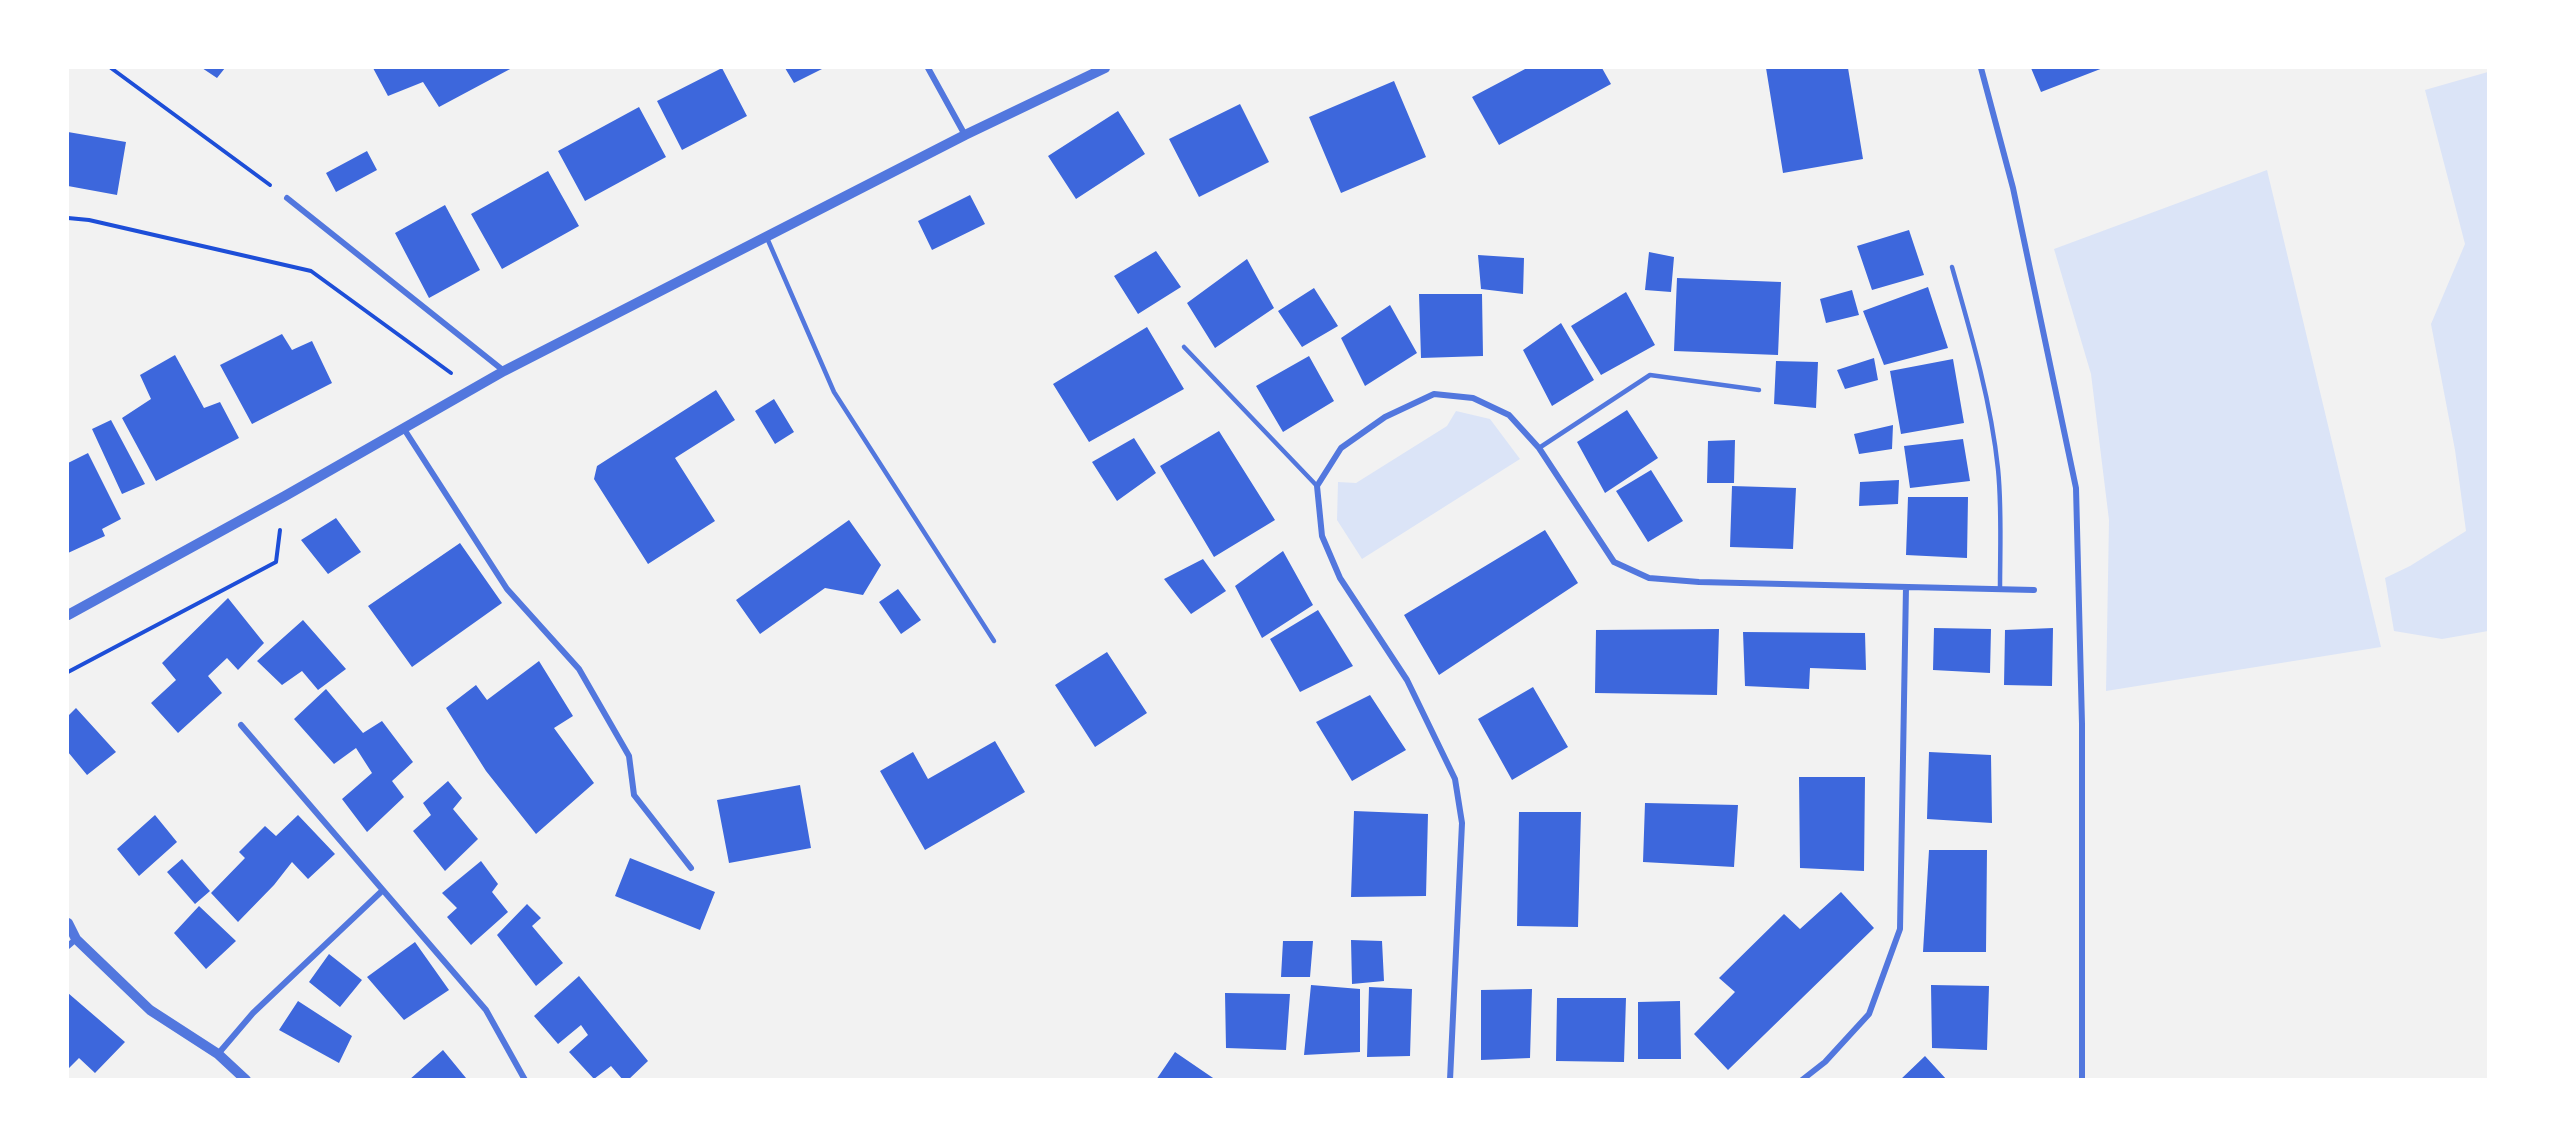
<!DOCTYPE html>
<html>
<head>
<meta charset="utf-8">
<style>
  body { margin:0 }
  #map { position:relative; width:2556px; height:1147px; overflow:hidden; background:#f2f2f2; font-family:Roboto,sans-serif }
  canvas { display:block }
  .frame { position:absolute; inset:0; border:69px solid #fff; pointer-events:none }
</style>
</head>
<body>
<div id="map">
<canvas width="2556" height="1147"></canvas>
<div class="frame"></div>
</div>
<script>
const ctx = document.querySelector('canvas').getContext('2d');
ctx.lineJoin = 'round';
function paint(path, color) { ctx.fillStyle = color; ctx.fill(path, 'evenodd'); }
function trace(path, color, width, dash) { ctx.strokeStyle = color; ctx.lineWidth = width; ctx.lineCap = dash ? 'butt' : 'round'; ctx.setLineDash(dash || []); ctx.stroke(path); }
paint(new Path2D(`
  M2488,72V631L2442,639L2394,631L2385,578L2410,566L2466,531L2455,450L2431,324L2465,244L2425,90Z
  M2267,170L2381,647L2106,691L2109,520L2091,374L2054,249Z
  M1456,411L1490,419L1520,459L1362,559L1337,520L1338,482L1356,483L1447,426Z`), '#dbe4f7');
paint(new Path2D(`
  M202,68H225L217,78Z
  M373,68H512L439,107L423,82L388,96Z
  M722,68L747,116L682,150L657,101Z
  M785,68H824L794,83Z
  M1527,68H1602L1611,84L1499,145L1472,97Z
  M1766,68H1848L1863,159L1783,173Z
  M2031,68H2103L2041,92Z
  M1394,81L1426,157L1341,193L1309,117Z
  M1240,104L1269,162L1199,197L1169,139Z
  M639,107L666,157L585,201L558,151Z
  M1118,111L1145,154L1076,199L1048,156Z
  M68,132L126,142L117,195L68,186Z
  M367,151L377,170L336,192L326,173Z
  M548,171L579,226L502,269L471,214Z
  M970,195L985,224L932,250L918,221Z
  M445,205L480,270L429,298L395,233Z
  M1909,230L1924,275L1872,290L1857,246Z
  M1156,251L1181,287L1138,314L1114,276Z
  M1649,252L1674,257L1671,292L1645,290Z
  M1478,255L1524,258L1523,294L1481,289Z
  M1247,259L1274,308L1215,348L1187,303Z
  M1677,278L1781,282L1778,355L1674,351Z
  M1928,287L1948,348L1884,365L1863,311Z
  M1314,288L1338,326L1302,347L1278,311Z
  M1852,290L1859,315L1826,323L1820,299Z
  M1626,292L1655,345L1601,375L1571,326Z
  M1419,294H1482L1483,356L1421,358Z
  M1390,305L1417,353L1365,386L1341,338Z
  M1561,323L1594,380L1552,406L1523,350Z
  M1147,327L1184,389L1089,442L1053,384Z
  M282,334L292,350L312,341L332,383L252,424L220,365Z
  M175,355L204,408L220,402L239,438L156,481L122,418L151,399L140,375Z
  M1309,356L1334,401L1283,432L1256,386Z
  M1874,358L1878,380L1845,389L1837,370Z
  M1953,359L1964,423L1901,434L1890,371Z
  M1776,361L1818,362L1816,408L1774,404Z
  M716,390L735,420L675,458L715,521L648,564L594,479L597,466Z
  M774,399L794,432L775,444L755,411Z
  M1627,410L1658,458L1605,493L1577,442Z
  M111,420L145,484L122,494L92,429Z
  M1893,425L1892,449L1859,454L1854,434Z
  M1219,431L1275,520L1214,557L1160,466Z
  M1134,438L1156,473L1117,501L1092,462Z
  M1963,439L1970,481L1910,488L1904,446Z
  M1735,440L1734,483H1707L1708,441Z
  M88,453L121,519L102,529L105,536L68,553V463Z
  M1651,470L1683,521L1648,542L1616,491Z
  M1899,480L1898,504L1859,506L1860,482Z
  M1732,486L1796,488L1793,549L1730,547Z
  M1908,497H1968L1967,558L1906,555Z
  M336,518L361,552L328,574L301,540Z
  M849,520L881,565L863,595L825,588L760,634L736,600Z
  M1545,530L1578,583L1439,675L1404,615Z
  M460,543L502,603L412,667L368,606Z
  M1283,551L1313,605L1262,638L1235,586Z
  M1203,559L1226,591L1191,614L1164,579Z
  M898,589L921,620L901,634L879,602Z
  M228,598L264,643L238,670L227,658L208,676L222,693L178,733L151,703L176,680L162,663Z
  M1318,610L1353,666L1300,692L1270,639Z
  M303,620L346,669L318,690L302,671L282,685L257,661Z
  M1934,628L1991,629L1990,673L1933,670Z
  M2053,628L2052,686L2004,685L2005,630Z
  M1719,629L1717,695L1595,693L1596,630Z
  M1743,632L1865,633L1866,670L1810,668L1809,689L1745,686Z
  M1107,652L1147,713L1095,747L1055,685Z
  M539,661L573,716L554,728L594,783L536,834L486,771L446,708L476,685L487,700Z
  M1533,687L1568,747L1512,780L1478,719Z
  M326,689L363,733L382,721L413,762L392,781L404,797L367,832L342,799L372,773L356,748L334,764L294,719Z
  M1370,695L1406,750L1352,781L1316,722Z
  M76,708L116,752L87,775L68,752V716Z
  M995,741L1025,792L925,850L880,771L913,752L928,779Z
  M1929,752L1991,755L1992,823L1927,819Z
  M1799,777H1865L1864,871L1800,868Z
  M448,781L462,798L453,809L478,839L445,871L413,831L431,815L423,803Z
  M800,785L811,848L729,863L717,800Z
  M1645,803L1738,805L1734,867L1643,862Z
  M1354,811L1428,814L1426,896L1351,897Z
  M1519,812H1581L1578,927L1517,926Z
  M155,815L177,842L139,876L117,849Z
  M298,815L335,854L308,879L292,862L274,885L238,922L211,893L245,858L239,852L265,826L276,836Z
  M1929,850H1987L1986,952H1923Z
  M630,858L715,892L700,930L615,896Z
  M182,859L210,891L195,904L167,872Z
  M481,861L498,884L492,892L508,912L471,945L447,917L457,908L442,893Z
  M1841,892L1874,928L1728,1070L1694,1034L1735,992L1719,978L1784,914L1800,929Z
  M527,904L541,918L532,926L563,963L536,986L497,935Z
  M199,906L236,941L206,969L174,933Z
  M1351,940L1382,941L1384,981L1352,984Z
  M1283,941H1313L1310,977H1281Z
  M415,942L449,990L404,1020L367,977Z
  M329,954L362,980L340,1007L309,982Z
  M579,976L648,1061L628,1080H623L611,1066L594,1079L569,1052L588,1035L581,1025L558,1044L534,1016Z
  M1311,985L1360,989V1052L1304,1055Z
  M1931,985L1989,986L1987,1050L1932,1048Z
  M1369,987L1412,989L1410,1056L1367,1057Z
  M1532,989L1530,1058L1481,1060V990Z
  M68,993L125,1042L95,1073L79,1058L68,1069Z
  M1225,993L1290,994L1286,1050L1226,1048Z
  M1557,998H1626L1624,1062L1556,1061Z
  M298,1001L352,1036L339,1063L279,1030Z
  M1680,1001L1681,1059H1638V1002Z
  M443,1050L466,1078L409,1080Z
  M1175,1052L1216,1080H1156Z
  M1925,1056L1947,1080H1900Z`), '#3d67dc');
trace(new Path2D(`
  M111,68L270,185
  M68,218L89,220L311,271L451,373
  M68,672L276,562L280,530`), '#1d4ed8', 4);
trace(new Path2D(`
  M767,238L834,392L994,641
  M1952,267C1971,333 1991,401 1998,469C2002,509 2000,549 2000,589
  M1184,347L1317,486
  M1539,448L1650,375L1759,390`), '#5277de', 4.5);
trace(new Path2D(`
  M928,68L965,135
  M1981,68L2013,188L2076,488L2082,724V1080
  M287,198L504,371
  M404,429L507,589L579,669L629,756L634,795L691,868
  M241,725L486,1010L525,1080
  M68,946L76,939
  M218,1054L253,1013L383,890
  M1450,1080L1462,823L1455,779L1407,680L1340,578L1322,536L1317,486L1341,448L1385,417L1434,394L1473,398L1509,415L1539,448L1614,562L1649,578L1699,582L2034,590
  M1802,1080L1825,1062L1869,1014L1900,929L1906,587`), '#5277de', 6);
trace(new Path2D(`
  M68,615L285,496L504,371L965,135L1105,68
  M68,923L76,939L150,1010L218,1054L246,1080`), '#5277de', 10);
</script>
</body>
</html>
